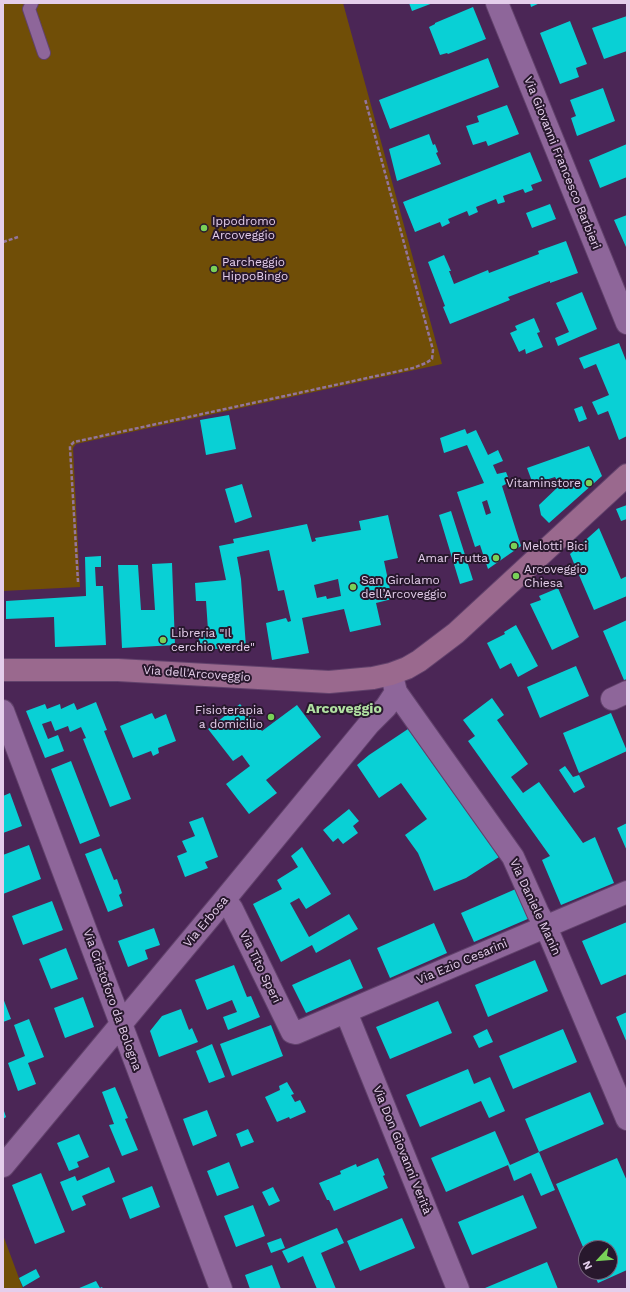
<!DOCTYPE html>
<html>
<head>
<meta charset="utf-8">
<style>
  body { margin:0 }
  #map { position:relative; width:630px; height:1292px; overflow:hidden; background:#4b2656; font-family:"Work Sans",sans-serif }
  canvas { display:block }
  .frame { position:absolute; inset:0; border:4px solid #e4ceeb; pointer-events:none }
  .north { position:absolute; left:578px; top:1240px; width:40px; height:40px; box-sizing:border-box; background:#28182d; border:1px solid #736179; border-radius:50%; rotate:244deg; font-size:11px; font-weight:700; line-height:16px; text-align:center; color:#e4ceeb }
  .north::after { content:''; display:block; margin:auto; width:14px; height:18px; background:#79d158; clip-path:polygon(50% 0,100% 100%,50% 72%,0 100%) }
</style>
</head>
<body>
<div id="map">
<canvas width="630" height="1292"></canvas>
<div class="frame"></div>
<div class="north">N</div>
</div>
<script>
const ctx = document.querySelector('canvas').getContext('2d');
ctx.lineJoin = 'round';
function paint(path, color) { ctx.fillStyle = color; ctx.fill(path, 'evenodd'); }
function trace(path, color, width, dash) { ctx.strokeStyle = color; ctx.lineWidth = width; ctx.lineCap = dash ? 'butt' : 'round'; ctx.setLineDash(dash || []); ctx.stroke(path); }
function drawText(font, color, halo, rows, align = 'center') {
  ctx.font = font + ' "Work Sans",sans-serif'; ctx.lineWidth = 4; ctx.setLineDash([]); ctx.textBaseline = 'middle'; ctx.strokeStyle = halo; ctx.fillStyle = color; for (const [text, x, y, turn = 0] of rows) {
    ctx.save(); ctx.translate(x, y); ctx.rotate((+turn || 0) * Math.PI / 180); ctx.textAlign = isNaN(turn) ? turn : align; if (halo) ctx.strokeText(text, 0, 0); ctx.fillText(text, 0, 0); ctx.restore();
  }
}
paint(new Path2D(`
  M3,3H343L442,364L76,444L73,448L80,587L3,591Z
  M3,1235L23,1289H3Z`), '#704e07');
paint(new Path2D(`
  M409,3H433L412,11Z
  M530,3H540L531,7Z
  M473,7L486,39L448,54L447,53L440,55L429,27L435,24V23Z
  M627,16V51L604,59L592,28Z
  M570,21L587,64L576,68L579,77L560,84L540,33Z
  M488,58L499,87L390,129L379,100Z
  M603,88L615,121L577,136L571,118L576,116L570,100Z
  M507,105L519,134L488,146L486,141L473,145L466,126L479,122L477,116Z
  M429,134L433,145L435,144L438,152L436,153L441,164L397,181L389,149Z
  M627,144V177L600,188L589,160Z
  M530,152L542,181L531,185L533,190L525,193L523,189L503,196L505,202L498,204L496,199L476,207L478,212L469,216L467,211L448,219L450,223L442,227L440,222L415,232L403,202Z
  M550,204L556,219L532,228L526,213Z
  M627,215V246L626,247L614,220Z
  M566,241L578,273L550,283V281L508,297L510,300L450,324L443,307L445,306L428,262L444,255L451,271H449L454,284L488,270L489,273L539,254L538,251Z
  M582,292L597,329L558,346L555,338L569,332L556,303Z
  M534,318L540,332L537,333L543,347L526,354L525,349L519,352L510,333L517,330L515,326Z
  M619,343L627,363V436L619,440L608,411L598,415L592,402L609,395L596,364L584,369L579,358Z
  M582,406L587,419L579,422L574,409Z
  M229,415L236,449L206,455L200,420Z
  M465,429L467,434L476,430L488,455L498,450L503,461L493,465L497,474L506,472L510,482L502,486L521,546L488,569L480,545L475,547L457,492L484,483L467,445L444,453L440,438ZM487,500L491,513L486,515L482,502Z
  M589,446L602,476L549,523L541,515L539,505L560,485L555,477L533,484L527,468Z
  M242,484L252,517L235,523L225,489Z
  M627,505V519L621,521L616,509Z
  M451,511L473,580L460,584L439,515Z
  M388,515L398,558L384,561L392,599L376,603L381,625L350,632L344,609L302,618L309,653L272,660L266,623L286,618L288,622L291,621L284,590L278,591L269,550L237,557L241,579L246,647L200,650L198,631L208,630L206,601H196L195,583L226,580L219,546L234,543L233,539L307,524L312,542L316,541L315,538L361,530L359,521ZM338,579L341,596L327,599L326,596L317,598L314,585Z
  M599,528L621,579L627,576V596L594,610L570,554Z
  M101,556V567H95L96,586H103L106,645L55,647L54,617L6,619V601L86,596L85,557Z
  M172,563L175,645L122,648L118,565H138L141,610H155L152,564Z
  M558,588L579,637L552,650L530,604L541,600L539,596Z
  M627,620V679L624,680L603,631Z
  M516,625L538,666L518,677L511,663L500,669L487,643L505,634L504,632Z
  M576,666L589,696L540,718L527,687Z
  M492,698L504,715L497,720L528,764L511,777L523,793L539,782L583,843L595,837L614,883L561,905L542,860L550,856L468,741L475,736L463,720Z
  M96,702L107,730L104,731L131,799L110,807L83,739L86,738L81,727L70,732L68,726L55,731L51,721L42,724L48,739L58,735L64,751L45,758L26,711L45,704L47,709L60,704L61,709L74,703L77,710Z
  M240,704L262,731L297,705L321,737L266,780L277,793L249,814L226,784L250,766L242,755L233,761L208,729Z
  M152,713L155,719L166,714L176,741L158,748L159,753L153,756L151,751L133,758L120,726Z
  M611,713L627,751L579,773L563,733Z
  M408,729L499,857L466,878L434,891L418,853L405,835L427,819L401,783L379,798L357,765L369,755Z
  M71,761L100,836L80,844L51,769Z
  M565,766L573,777L579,775L585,787L574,793L559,770Z
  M10,793L22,826L3,833V796Z
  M349,809L359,821L353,826L358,833L343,844L338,838L333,842L323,830Z
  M203,817L218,857L205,862L208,868L185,877L177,856L187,852L182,841L195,836L189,822Z
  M627,823V851L617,828Z
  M29,845L41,879L3,894V855Z
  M302,847L331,894L306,909L299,898L290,903L309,937L349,914L358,929L316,953L312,945L281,962L253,904L282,889L277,880L298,867L291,856Z
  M101,848L114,880L117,879L122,893L119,895L123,906L108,912L85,854Z
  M518,888L530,918L474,942L461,913Z
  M52,901L63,930L23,945L12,916Z
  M627,922V974L601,985L582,941Z
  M434,923L447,953L390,978L377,948Z
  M154,928L160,945L145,950L148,959L128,967L118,941Z
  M66,948L78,979L51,989L39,959Z
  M350,959L363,988L306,1013L292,985Z
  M535,960L548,991L488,1017L475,985Z
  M234,965L247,997L251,996L260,1017L228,1030L223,1017L237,1012L232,1000L207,1010L195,980Z
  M83,997L94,1027L65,1038L54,1008Z
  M3,998L11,1019L3,1022Z
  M438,1001L452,1033L390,1059L376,1027Z
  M181,1009L189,1030L192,1028L198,1042L159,1057L150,1031L162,1016Z
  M627,1012V1043L616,1017Z
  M29,1019L44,1057L28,1063L36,1084L18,1091L8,1063L25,1056L14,1025Z
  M271,1025L283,1056L232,1076L220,1044Z
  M487,1029L493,1042L479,1048L473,1036Z
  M563,1029L577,1062L513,1089L499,1056Z
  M212,1044L225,1077L209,1083L196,1051Z
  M468,1069L474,1084L490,1077L505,1111L489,1118L481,1101L420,1127L406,1095Z
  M287,1082L294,1094L291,1095L295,1102L300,1100L306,1112L290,1119L289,1117L277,1122L265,1097L280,1090L279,1086Z
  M115,1087L128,1118L125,1119L138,1150L122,1156L109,1125L114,1124L102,1092Z
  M590,1092L604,1124L539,1152L525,1119Z
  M3,1108L6,1117L3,1119Z
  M207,1110L217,1136L193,1146L183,1119Z
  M248,1129L254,1142L241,1147L236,1134Z
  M495,1131L510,1165L539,1152L555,1190L541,1196L531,1173L514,1181L508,1165L446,1192L431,1158Z
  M79,1134L89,1157L77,1162L79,1167L69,1171L57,1143Z
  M378,1158L385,1175L383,1176L388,1188L334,1211L329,1200H327L319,1183L341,1174L340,1171L356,1164L357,1167Z
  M617,1158L627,1181V1270L598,1283L593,1272H610V1248H586V1254L556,1184Z
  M229,1162L239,1188L217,1196L207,1171Z
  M109,1167L115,1182L82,1196L86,1205L72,1211L60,1182L75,1176L77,1181Z
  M41,1173L65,1232L35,1244L12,1185Z
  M152,1186L160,1207L130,1219L122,1198Z
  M273,1187L280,1201L269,1206L262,1192Z
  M523,1195L537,1228L472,1255L458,1222Z
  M253,1205L265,1236L236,1247L224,1216Z
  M402,1218L415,1248L360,1271L347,1241Z
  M337,1228L344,1243L321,1253L336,1289H317L303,1256L288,1263L282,1251Z
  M281,1238L285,1248L271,1253L267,1243Z
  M547,1262L558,1289H486L485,1288Z
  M272,1265L281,1289H250L245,1275Z
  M36,1269L40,1277L23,1287L19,1278Z
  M96,1281L100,1288L102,1287L103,1289H77Z`), '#09d0d5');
const lane = new Path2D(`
  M32,3L29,9L44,53`);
const street = new Path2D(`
  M497,3L627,323
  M393,680L396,692L513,857L538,913L546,927L627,1119
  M612,699L627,692
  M3,711L221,1289
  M225,899L232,909L292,1032L296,1033L627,892
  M346,1012L458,1289
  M3,1166L225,899L369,724L386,707L396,692`);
const secondary = new Path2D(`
  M3,670H118L329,682L373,678L391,674L407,668L419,661L456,633L627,475`);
trace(lane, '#62426c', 14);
trace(street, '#62426c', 24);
trace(secondary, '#62426c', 24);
trace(new Path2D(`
  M3,242L18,237
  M78,582L70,448V446L74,442L413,368L426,363L432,359L433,350L365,99`), '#93759c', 2.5, [4, 2]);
trace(lane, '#8e669a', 12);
trace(street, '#8e669a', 22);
trace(secondary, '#9a698e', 22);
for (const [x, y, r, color] of [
  [204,228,4,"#79d158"],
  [214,269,4,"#79d158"],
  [589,483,4,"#79d158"],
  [514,546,4,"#79d158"],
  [496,558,4,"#79d158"],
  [516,576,4,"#79d158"],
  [353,587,4,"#79d158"],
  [163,640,4,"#79d158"],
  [271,717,4,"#79d158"]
]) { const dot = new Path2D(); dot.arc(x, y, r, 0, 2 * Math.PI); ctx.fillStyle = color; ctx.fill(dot); trace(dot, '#28182d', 1.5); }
drawText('12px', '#e4ceeb', '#28182d', [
  ["Via Giovanni Francesco Barbieri",562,163,68],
  ["Via dell'Arcoveggio",197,674,4],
  ["Via Daniele Manin",535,907,65],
  ["Via Erbosa",206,922,-50],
  ["Via Ezio Cesarini",462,962,-23],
  ["Via Tito Speri",260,967,64],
  ["Via Cristoforo da Bologna",112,1000,70],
  ["Via Don Giovanni Verità",402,1150,68]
]);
drawText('12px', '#e4ceeb', '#28182d', [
  ["Ippodromo",212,221],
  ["Arcoveggio",212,235],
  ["Parcheggio",222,262],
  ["HippoBingo",222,276],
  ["Vitaminstore",581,483,"right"],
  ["Melotti Bici",522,546],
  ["Amar Frutta",488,558,"right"],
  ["Arcoveggio",524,569],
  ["Chiesa",524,583],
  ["San Girolamo",361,580],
  ["dell’Arcoveggio",361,594],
  ["Libreria \"Il",171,633],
  ["cerchio verde\"",171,647],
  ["Fisioterapia",263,710,"right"],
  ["a domicilio",263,724,"right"]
], 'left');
drawText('bold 14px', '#b1e1a1', '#28182d', [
  ["Arcoveggio",344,709]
]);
</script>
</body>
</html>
